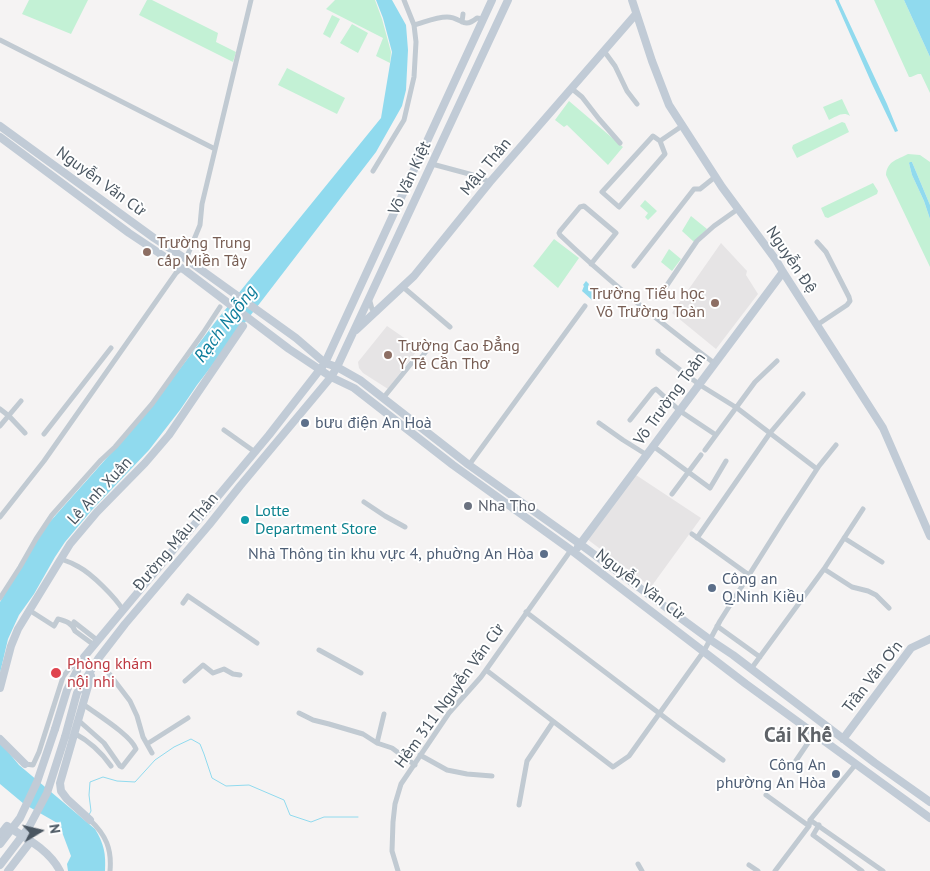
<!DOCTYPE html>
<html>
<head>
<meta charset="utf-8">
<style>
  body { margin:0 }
  #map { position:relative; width:930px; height:871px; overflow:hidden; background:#f5f3f3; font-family:"PT Sans",sans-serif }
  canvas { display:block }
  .north { position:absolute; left:15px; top:806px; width:50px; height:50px; -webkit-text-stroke:4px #fff; paint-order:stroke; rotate:81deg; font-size:14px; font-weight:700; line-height:20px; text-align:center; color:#4a5661 }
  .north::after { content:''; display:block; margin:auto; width:18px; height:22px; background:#4a5661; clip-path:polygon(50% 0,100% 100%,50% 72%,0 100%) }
</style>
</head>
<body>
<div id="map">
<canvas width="930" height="871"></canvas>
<div class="north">N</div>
</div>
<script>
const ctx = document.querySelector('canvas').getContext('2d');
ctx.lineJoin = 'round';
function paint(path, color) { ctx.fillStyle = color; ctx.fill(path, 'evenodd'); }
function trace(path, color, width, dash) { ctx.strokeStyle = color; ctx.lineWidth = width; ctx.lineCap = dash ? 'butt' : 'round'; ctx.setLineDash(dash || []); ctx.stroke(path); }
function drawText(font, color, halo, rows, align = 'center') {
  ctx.font = font + ' "PT Sans",sans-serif'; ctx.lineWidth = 4; ctx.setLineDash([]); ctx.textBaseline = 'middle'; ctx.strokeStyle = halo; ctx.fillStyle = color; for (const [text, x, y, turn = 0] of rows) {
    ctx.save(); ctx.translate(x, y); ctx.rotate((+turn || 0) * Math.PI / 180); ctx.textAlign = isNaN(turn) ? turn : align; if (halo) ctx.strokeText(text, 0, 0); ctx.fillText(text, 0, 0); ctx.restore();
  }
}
paint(new Path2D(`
  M721,243L747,271L746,275L758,294L716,349L672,313Z
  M387,326L419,348L388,389L363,373L359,368L358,362Z
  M636,475L701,518L651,587L587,539Z`), '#e6e4e5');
paint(new Path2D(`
  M29,0H88L71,34L22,14Z
  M147,0H152L218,33L216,42L236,52L233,62L139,15Z
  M335,0H375L382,19L391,52L390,63L376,56L383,38L326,9Z
  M874,0H904L930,57V93L921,74H918L911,77H909Z
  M332,15L340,19L330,38L323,34Z
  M352,24L368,33L358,53L340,43Z
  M287,68L345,98L337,114L278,85Z
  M842,99L850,116C843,111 836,117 829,120L823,107Z
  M569,101L623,147L608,165L567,125L564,127L555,120Z
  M842,122L845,123L849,132L797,158L792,148L793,145Z
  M908,154L920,155L930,162V205L912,162L909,163L912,175L924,201L930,219V267L886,175C887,161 897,160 908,154Z
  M873,183L878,191L877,194L828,218L825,217L821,208Z
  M645,200L657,211L648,220L645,217L648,213L640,206Z
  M691,216L707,229L694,242L682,231Z
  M554,239L579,258L558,288L533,266Z
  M669,249L681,259L672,271L661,262Z`), '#c3f1d5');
paint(new Path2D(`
  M376,0H392L406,25L408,50L406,90L402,106L376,152L197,385L180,410L149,450L91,511L65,542L55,557L34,594L19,615L8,639L0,673V602L31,549L47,525L145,415L216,321L381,118L392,52L383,18Z
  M835,0H839V1L887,104L898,131L895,132L872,84Z
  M904,0H930V57Z
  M910,162H912L930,205V219L924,201L912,175L909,163Z
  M586,281L589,284L588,287L595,292L597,296L595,299L592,300L582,291L584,286L583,285Z
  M0,742L19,765L95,829C104,844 106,853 105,871H68L67,864L71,856L59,824L24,804L0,784Z`), '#90daee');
trace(new Path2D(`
  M89,815L91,811L89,795L90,782L103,777L117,781L135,782L155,760L174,747L191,739L200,744L204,754L212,778L226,786L249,785L284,800L290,815L311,822L324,817H358`), '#90daee', 1);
trace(new Path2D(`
  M462,22L463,14
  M414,25C425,22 436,17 447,17C462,17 462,30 477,18L483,19
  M0,40L215,149
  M604,51L615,66L627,91L637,104
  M571,88L582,97L599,119L620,143
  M660,141L653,136L602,192L619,207L665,154L660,141L682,126
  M432,164L473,175L490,182
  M373,171L404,120L414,77L416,42L414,25L404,0
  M186,259L200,225L202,204L251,0
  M591,264L616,233L584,206L580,207L560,231L559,233L560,235C608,281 661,323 714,363
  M634,266L694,189H700L715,177
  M403,287L450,327
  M663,291L697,241L714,226L738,209
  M369,298L372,309L377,312
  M817,325L847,305L850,301L849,297L826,252L817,242
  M658,351V353L700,385L737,408L817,469
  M384,397L414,360L418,362L430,346
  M0,409L9,416L25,433
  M630,420L653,391L656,389L680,411L716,435
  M599,423L623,440L647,455
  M0,426L21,401
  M224,430L255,452
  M44,434L111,348
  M653,446L710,488L726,461
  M705,450L755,382L777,361
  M469,465L585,306
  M672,494L701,455
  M364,502L385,516L405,527
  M0,517L44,461L176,273L182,268
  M692,534L749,575
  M697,538L770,433L803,394
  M844,538L882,562
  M61,559C67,561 74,564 79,567C92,574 115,597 123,610
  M824,569L852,587L868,591L876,595L889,608
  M0,598L20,567L36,539L52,515L101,460L115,447L152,404L203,333L220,307
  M183,603L188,596L257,643
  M29,610L54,626L58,619C66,621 72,623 75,631L94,645
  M526,612L676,726L723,760
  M74,622L97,640
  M717,626L760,657
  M319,650L361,673
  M98,659L130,701L137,716L143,737L152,753
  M751,669L824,569L863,509
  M486,670L613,767L629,756L704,651L720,621L783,521L819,466L836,445
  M185,681L203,665L213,673L224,669L233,674L240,675
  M299,713L313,720L329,724L363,734L377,743L384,714
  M78,720L104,743L120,766L122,767L136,749C131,735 96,714 83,704
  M74,733C89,741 102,753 111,766
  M377,743L392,748L415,765
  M147,744L188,718
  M420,755L447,770L467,774L492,776
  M25,764L33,765L39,752L63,677C68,669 75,663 83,658
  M856,764L810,820L883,871
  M793,765L814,734
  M766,795L809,826
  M519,805L527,761L553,722
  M90,820C106,835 112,849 110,871
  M819,825L813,835L862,871
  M638,864L642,871
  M749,865L758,871
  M398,871L392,851L393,822L395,804L401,784L449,713L481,677L571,550
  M775,871L809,826L810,820`), '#c1cad2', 5);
trace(new Path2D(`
  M632,0L652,61L669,105L722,187L776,260L783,272L883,428L930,536
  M0,126L154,238L186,259L296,338L325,363L337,367L360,380L469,465L580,544L709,639L733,655L875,763L930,802
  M0,137L129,233L186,271L289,349L331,377L354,388L453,465L571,550L746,684L930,818
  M356,330L414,276L490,182L636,14
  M578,547L783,272
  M0,688L11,646L18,629L70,544L97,512L145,463L169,435L243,326
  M55,729L67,690L84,657L269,435L325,363L492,0
  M65,737L77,693L98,659L125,624L209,525L240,486L331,377L337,367L508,0
  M0,739L25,764
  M843,739L911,648L930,639
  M90,820L67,799L61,791L60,783L91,676
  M0,835L7,826C26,838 49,850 60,871
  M8,871L31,841`), '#c1cbd6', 8);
trace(new Path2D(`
  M0,844L20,818L37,782L55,729
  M0,865L29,827L47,793L65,737`), '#c1cbd6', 8);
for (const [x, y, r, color] of [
  [147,252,5,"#8d6e63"],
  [715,303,5,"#8d6e63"],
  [388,355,5,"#8d6e63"],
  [305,423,5,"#5c6f8a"],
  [468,506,5,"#6b7280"],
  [245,520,5,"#0f9aa8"],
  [544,554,5,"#5c6f8a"],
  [712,588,5,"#5c6f8a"],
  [56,673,6,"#e0444e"],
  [836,774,5,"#5c6f8a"]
]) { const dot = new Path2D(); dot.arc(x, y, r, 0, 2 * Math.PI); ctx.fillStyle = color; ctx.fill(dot); trace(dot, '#fff', 2); }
drawText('16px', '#4a5661', '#fff', [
  ["Mậu Thân",486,167,-50],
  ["Võ Văn Kiệt",410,178,-65],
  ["Nguyễn Văn Cừ",101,182,36],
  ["Nguyễn Đệ",791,260,56],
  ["Võ Trường Toản",670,399,-54],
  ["Lê Anh Xuân",100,491,-47],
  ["Đường Mậu Thân",176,542,-50],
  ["Nguyễn Văn Cừ",640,585,37],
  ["Trần Văn Ơn",873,677,-52],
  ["Hẻm 311 Nguyễn Văn Cừ",450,696,-54]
]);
drawText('16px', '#785e54', '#fff', [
  ["Trường Trung",157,243],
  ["cấp Miền Tây",157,261],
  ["Trường Tiểu học",705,294,"right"],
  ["Võ Trường Toàn",705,312,"right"],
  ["Trường Cao Đẳng",398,346],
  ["Y Tế Cần Thơ",398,364]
], 'left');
drawText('16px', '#4e5e75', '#fff', [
  ["bưu điện An Hoà",315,423],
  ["Nhà Thông tin khu vực 4, phuờng An Hòa",534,554,"right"],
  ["Công an",722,579],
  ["Q.Ninh Kiều",722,597],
  ["Công An",826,765,"right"],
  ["phường An Hòa",826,783,"right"]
], 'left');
drawText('16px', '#5b616d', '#fff', [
  ["Nha Tho",478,506]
], 'left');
drawText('16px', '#0d838f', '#fff', [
  ["Lotte",255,511],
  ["Department Store",255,529]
], 'left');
drawText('16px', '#be3a42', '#fff', [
  ["Phòng khám",67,664],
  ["nội nhi",67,682]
], 'left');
drawText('italic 18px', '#0c7c9b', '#fff', [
  ["Rạch Ngỗng",226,324,-53]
]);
drawText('bold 21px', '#5f6368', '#fff', [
  ["Cái Khế",798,736]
]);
</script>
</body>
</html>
